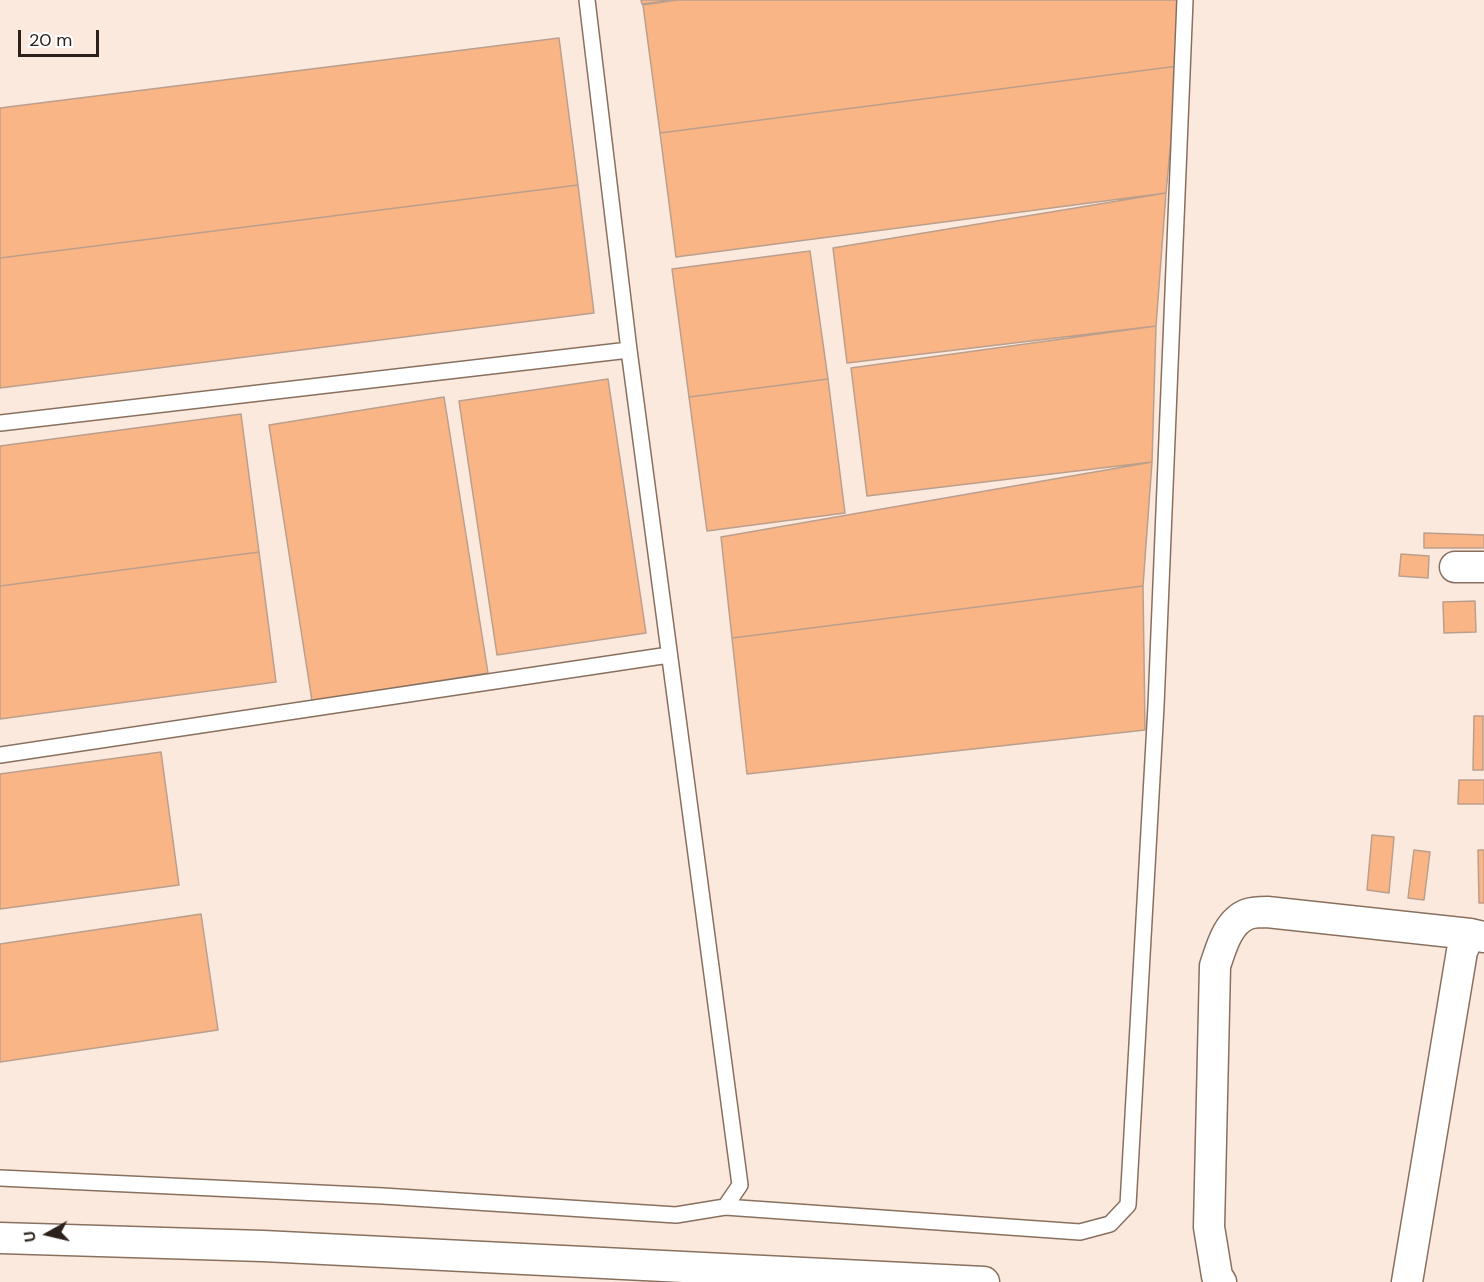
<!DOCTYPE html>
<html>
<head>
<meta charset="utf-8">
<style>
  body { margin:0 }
  #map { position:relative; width:1484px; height:1282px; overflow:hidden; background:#fbe9de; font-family:"DM Sans",sans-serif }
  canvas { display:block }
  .north { position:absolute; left:18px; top:1204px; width:60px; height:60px; -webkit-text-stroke:4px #fff; paint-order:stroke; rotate:262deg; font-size:16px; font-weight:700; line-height:24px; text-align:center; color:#2b211a }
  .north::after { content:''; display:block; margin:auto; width:21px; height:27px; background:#2b211a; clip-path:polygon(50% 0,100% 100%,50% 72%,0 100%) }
  .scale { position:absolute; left:18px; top:30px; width:81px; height:27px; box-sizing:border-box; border:3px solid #2b211a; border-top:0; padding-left:8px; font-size:18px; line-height:21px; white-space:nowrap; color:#2b211a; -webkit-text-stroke:4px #fff; paint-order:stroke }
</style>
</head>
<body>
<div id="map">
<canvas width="1484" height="1282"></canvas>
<div class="north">U</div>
<div class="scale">20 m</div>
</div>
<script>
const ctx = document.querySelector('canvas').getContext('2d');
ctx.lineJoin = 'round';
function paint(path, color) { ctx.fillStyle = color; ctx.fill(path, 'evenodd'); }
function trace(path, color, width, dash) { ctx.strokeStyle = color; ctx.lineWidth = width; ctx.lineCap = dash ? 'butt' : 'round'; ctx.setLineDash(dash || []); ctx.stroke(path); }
const building = new Path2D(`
  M641,0H674L642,4Z
  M677,0H1179L1178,66L660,133L643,5Z
  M559,38L578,185L0,258V108Z
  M1178,66L1166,193L676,257L660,133Z
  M578,185L594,313L0,388V258Z
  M1166,193L1156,326L847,363L833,248Z
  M810,251L828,379L689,397L672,269Z
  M1156,326L1152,462L867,496L851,368Z
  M608,379L646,633L497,655L459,401Z
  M828,379L845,513L707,531L689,397Z
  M444,397L488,673L312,701L269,425Z
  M241,414L259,552L0,586V446Z
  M1152,462L1143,586L732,638L721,537Z
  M1424,533L1484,535V548H1424Z
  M259,552L276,682L0,719V586Z
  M1401,554L1429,556L1428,578L1399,576Z
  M1143,586L1145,730L747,774L732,638Z
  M1475,601L1476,632L1444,633L1443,602Z
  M1474,716H1483V770H1473Z
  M161,752L179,885L0,909V774Z
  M1459,780H1484V804H1458Z
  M1372,835L1394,837L1389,893L1367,890Z
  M1414,850L1430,852L1424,900L1408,898Z
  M1478,850H1484V903H1479Z
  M201,914L218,1030L0,1062V944Z`);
paint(building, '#fab586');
trace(building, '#ba9f8d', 1.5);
const lane = new Path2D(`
  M0,423L629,350
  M0,755L669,655
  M0,1178L383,1196L676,1215L725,1207L740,1185L629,350L587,0
  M725,1207L1080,1232L1110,1224L1128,1205L1156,706L1185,0`);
const street = new Path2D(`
  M1455,567H1484
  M0,1238L263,1246L984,1282
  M1221,1282L1217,1276L1209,1227L1215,966C1221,948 1228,921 1248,914C1254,912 1261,912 1267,912L1470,934
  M1407,1282L1462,951L1470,934L1484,937`);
trace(lane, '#89705e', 18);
trace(street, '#89705e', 33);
trace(lane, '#fff', 15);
trace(street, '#fff', 30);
</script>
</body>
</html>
